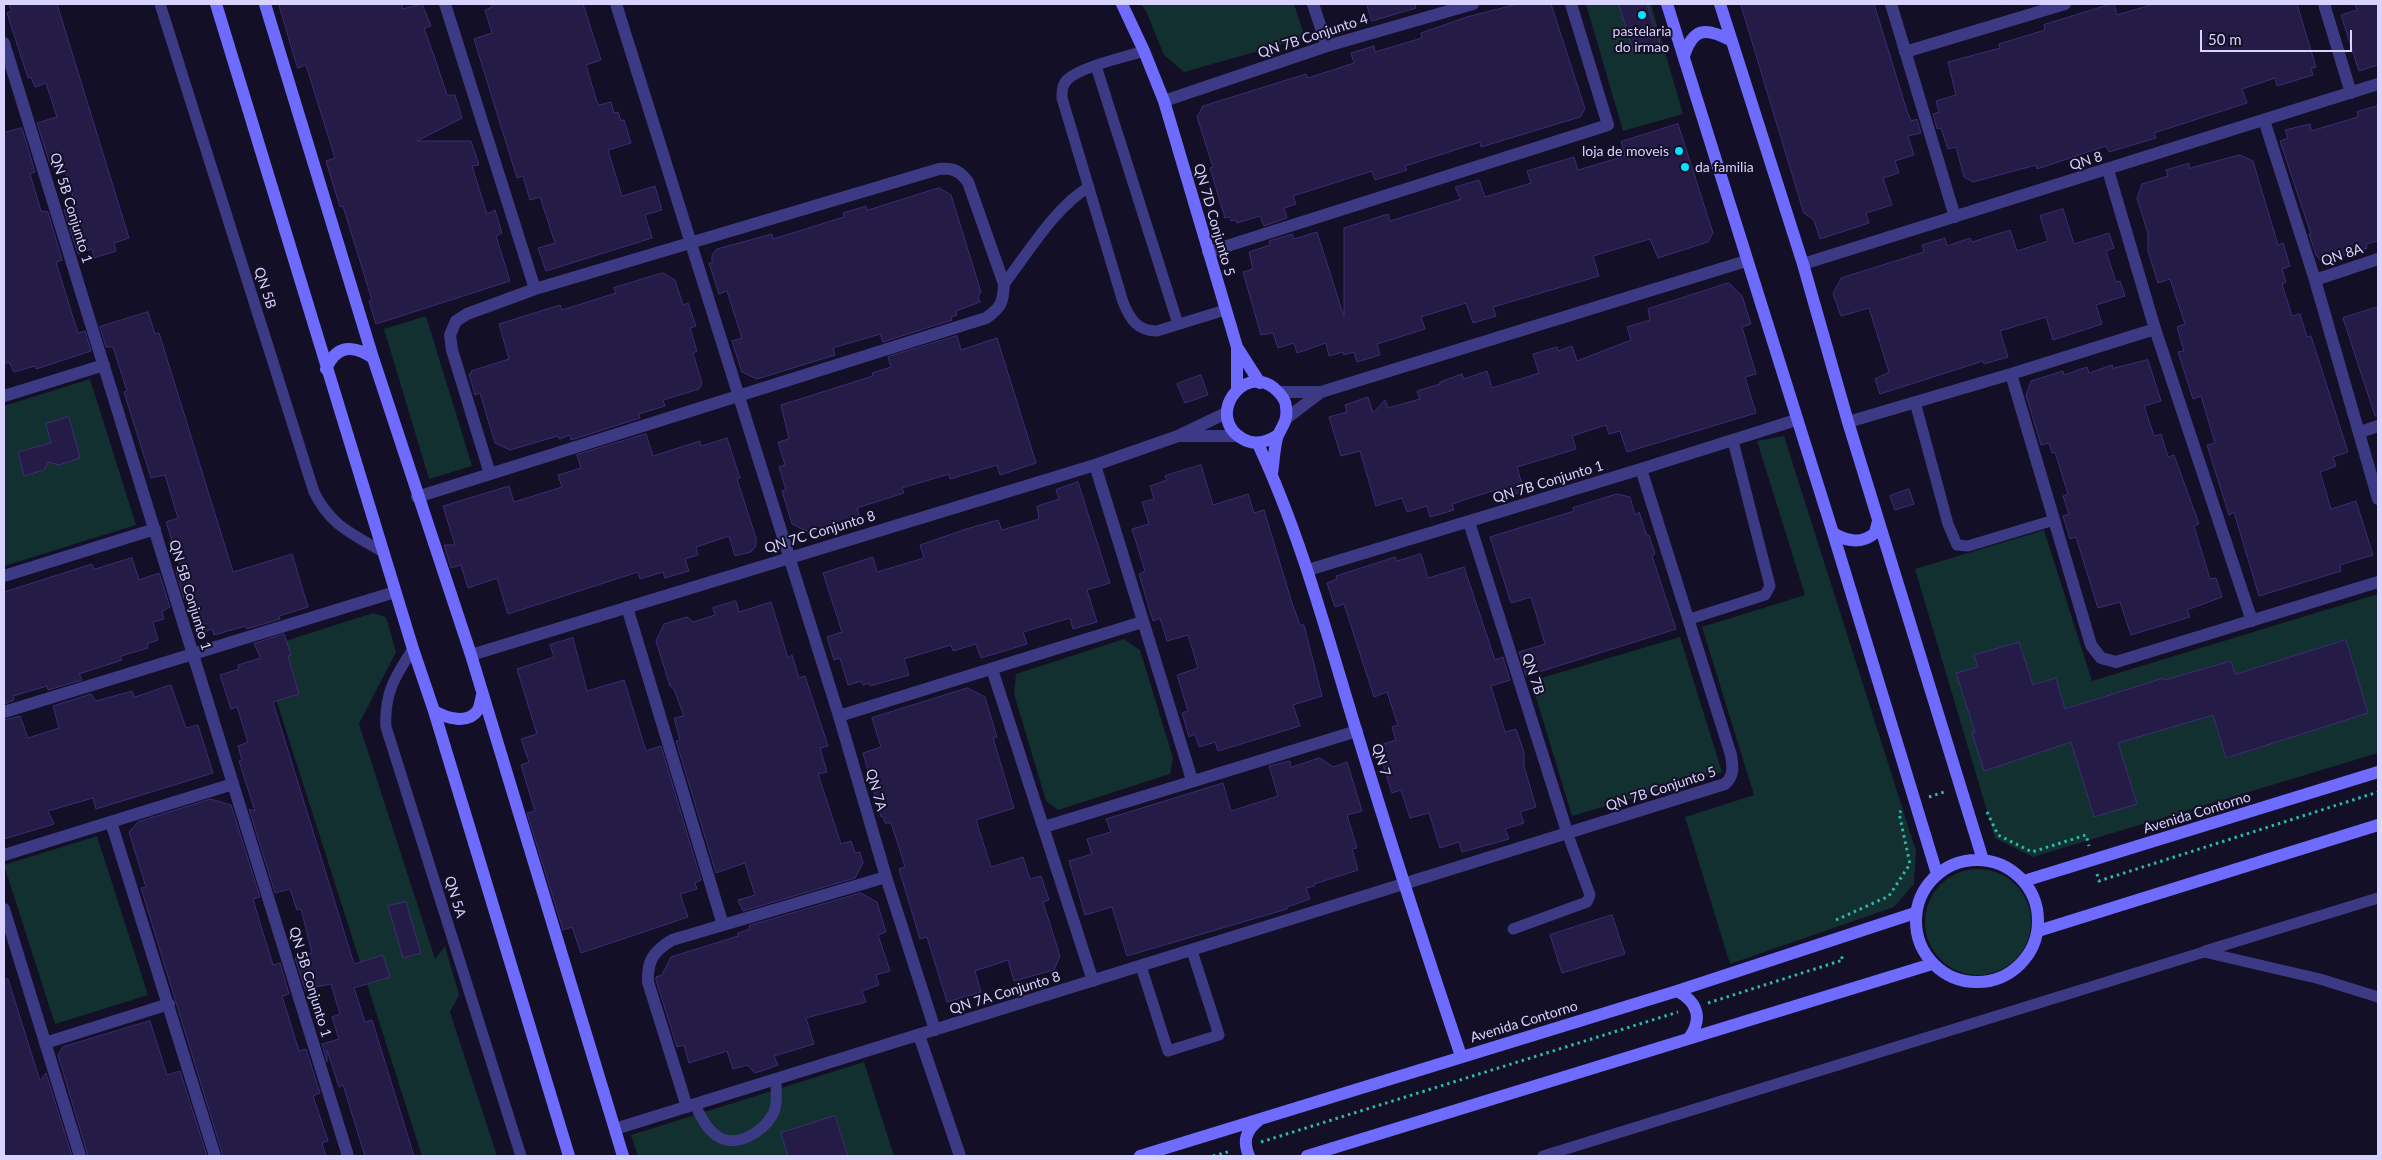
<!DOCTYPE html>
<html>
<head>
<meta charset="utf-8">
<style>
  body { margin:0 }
  #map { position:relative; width:2382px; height:1160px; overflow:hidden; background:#130f26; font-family:Lato,sans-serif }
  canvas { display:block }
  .frame { position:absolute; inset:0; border:5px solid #d9d4ff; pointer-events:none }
  .scale { position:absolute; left:2200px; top:30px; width:152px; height:22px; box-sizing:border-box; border:2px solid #d9d4ff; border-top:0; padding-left:6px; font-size:15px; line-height:18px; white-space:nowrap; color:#d9d4ff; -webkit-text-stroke:4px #130f26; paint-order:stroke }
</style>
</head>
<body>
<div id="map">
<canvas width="2382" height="1160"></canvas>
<div class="frame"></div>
<div class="scale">50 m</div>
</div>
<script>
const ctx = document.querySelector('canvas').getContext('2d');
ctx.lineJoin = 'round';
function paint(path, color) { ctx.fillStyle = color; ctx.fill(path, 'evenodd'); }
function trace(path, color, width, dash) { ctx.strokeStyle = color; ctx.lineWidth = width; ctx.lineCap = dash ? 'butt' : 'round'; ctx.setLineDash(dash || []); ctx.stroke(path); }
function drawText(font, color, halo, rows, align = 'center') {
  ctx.font = font + ' Lato,sans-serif'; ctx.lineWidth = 4; ctx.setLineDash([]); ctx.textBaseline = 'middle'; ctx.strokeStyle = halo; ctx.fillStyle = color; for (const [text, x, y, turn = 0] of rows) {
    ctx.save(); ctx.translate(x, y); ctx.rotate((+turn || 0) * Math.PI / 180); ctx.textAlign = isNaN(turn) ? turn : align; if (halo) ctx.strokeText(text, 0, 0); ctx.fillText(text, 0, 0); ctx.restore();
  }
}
paint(new Path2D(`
  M1141,4H1294L1305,38L1184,72L1164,55L1146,11Z
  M1586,4H1651L1683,114L1623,131Z
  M426,316L472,466L429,479L384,329Z
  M90,379L136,525L4,566V406Z
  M1784,436L1916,851L1914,884L1894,907L1730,964L1685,817L1754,795L1702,627L1805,595L1757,441Z
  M2044,530L2092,681L2378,594V753L2033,857L1995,838L1915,569Z
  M373,613L386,617L396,652L359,724L435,959L445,946L459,995L450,1012L497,1156H422L260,649Z
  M1680,637L1722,772L1572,816L1531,681Z
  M1124,639L1140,650L1173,758L1170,774L1058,810L1046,801L1014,694L1016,674Z
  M97,836L148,995L55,1024L4,865Z
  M1925 922a53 53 0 1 1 106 0a53 53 0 1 1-106 0Z
  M864,1062L894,1156H638L631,1135Z`), '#12302f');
const building = new Path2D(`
  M9,4H57L129,238L114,243L116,251L94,258L92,249L78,254L64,210L76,207L63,163L51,167L37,123L57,117L46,83L35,87L31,77L28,78L7,13L11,11Z
  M279,4H402V9L422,4L431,26L424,28L434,56L447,95H455L462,118L417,141H471L479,165L472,166L487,214L495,210L502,233L496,236L510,281L376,324L369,301L372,300L343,206L340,207L326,161L335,158L306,65L298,68Z
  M491,4H583L601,60L586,65L597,102L599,105L611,102L614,113L618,112L621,121L624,120L631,143L608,150L622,196L655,186L662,210L645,215L652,238L546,271L538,248L555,243L540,197L530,200L523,176L517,178L474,39L492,33L485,10L492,7Z
  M1367,4H1415L1416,8L1372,21Z
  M1518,4H1551L1585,109L1580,117L1481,147L1480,142L1405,166L1407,170L1375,180L1372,171L1293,196L1296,204L1284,208L1287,218L1264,226L1260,216L1237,223L1236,220L1231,221L1230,217L1225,218L1210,168L1213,167L1197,117L1203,106L1306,74L1308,78L1354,63L1351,53L1374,46L1375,52L1422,38L1421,33L1467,17Z
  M1619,4H1647L1660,44L1634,52Z
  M1741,4H1874L1907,111L1911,121L1917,119L1921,133L1908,136L1914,155L1895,161L1899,173L1883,178L1892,205L1866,213L1869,223L1820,239L1814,220L1804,213Z
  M2111,4H2114L2117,15L2154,4H2297L2316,67L2311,68L2313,75L2277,86L2275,78L2242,89L2247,103L2154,133L2156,138L2109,152L2106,146L2037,169L2036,165L1973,182L1964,177L1956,147L1948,149L1941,128L1937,129L1933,114L1939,112L1936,101L1956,95L1948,62L2000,48L1999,44L2045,30L2044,25Z
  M2355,4H2378V65L2359,71L2341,15L2357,10Z
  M2378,106V241L2366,244L2367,248L2322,262L2316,255L2309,234H2311L2280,141L2288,138L2285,130L2310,124L2311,131L2358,117L2357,112Z
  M1678,124L1713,233L1708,242L1658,258L1650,239L1593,256L1599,276L1493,307L1496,316L1473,323L1466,303L1421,317L1425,329L1377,344L1380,355L1357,362L1354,352L1344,355L1343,352L1329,356L1326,343L1297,353L1294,343L1278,348L1273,333L1261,335L1243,272L1253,269L1249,252L1270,245L1269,241L1292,234L1294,239L1317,232L1344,317V228L1388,214L1390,221L1461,199L1455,187L1479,180L1485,197L1531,183L1527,171L1574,157L1578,170L1625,156L1621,142Z
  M22,128L35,172L30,174L41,211L48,212L62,260L56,262L71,311L78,333L85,331L91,351L36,369L35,366L14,372L9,362L4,364V133Z
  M2240,155L2253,161L2278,245L2283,243L2290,266L2282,269L2286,282L2282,284L2292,316L2300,314L2307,337L2311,336L2348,452L2333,457L2336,466L2320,472L2331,509L2356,501L2373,555L2340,565L2341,571L2259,596L2234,512L2229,515L2207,445L2215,443L2201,396L2193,399L2178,352L2184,351L2177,327L2185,324L2170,279L2158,283L2148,251V234L2137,198L2142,184L2168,176L2166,170L2189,163V168Z
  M939,188L951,195L981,292L978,297L980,302L956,311L957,315L951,317L952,320L883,342L880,334L833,348L835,355L757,379L742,372L732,341L742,338L727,291L719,294L709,263H712V255L717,249L772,234L773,239L844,217L843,213L866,206L867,210Z
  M2063,209L2074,244L2109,233L2114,248L2106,251L2116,282L2120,281L2125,296L2096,305L2102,324L2053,340L2046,317L2000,331L2008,357L1984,364L1983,361L1880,394L1875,379L1889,372L1869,308L1841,316L1833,294L1841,278L1924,252L1922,245L1945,238L1947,246L1970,238L1972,242L2010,230L2017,251L2048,241L2040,216Z
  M663,273L675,280L683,305L688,303L696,326L690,328L697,351L693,353L702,383L699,389L663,400L665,406L639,414L640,418L571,440L570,435L559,439L558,436L510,450L495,443L480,393L475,395L469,374L472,373L471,371L509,359L499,324L560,305L562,310L616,293L614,288Z
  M1729,283L1742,296L1751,324L1742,327L1756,374L1745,377L1756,413L1627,452L1620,431L1609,434L1606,425L1572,436L1576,449L1517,467L1524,491L1501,498L1498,489L1452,504L1454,510L1430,517L1427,506L1407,512L1402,498L1376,506L1360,451L1341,456L1329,417L1347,412L1345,405L1368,397L1373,413L1385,400L1388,408L1420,399L1417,391L1440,384V382L1462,374L1464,379L1487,371L1492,388L1539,373L1533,354L1557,347L1558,351L1572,346L1577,361L1631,340L1627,327L1650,320L1648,309Z
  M2378,307V416H2375L2343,318Z
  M148,312L155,334L159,333L233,572L292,554L308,607L279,616L280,619L247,629L245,626L214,635L212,629L201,633L189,597L184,599L175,568L180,565L166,522L178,518L165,475L151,478L124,392L127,391L113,347H106L100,327Z
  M957,336L961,350L997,338L1036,463L1000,475L997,465L950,479L949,474L902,488L904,493L857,508L860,518L811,533L792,524L782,491L786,490L779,467L785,465L778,442L789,439L781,405L873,376L872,373L891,367L888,357Z
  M2148,360L2161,401L2144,406L2154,436L2161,434L2168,457L2174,455L2199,524L2194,526L2210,579L2216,578L2222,597L2187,610L2190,617L2131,635L2120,602L2098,608L2076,537L2070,539L2063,516L2069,514L2063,496L2068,494L2055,452L2052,453L2049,443L2041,445L2026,395L2031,381L2063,371L2064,375L2087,367L2089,373L2112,365L2113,368Z
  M1201,375L1208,395L1185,403L1177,384Z
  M69,417L80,458L59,465L48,462L44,470L24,476L18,452L51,443L46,424Z
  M646,434L653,456L700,441L701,446L727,438L740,478L737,479L756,538V546L751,552L735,556L729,536L696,547L698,555L685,559L689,571L665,578L663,572L640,579L638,572L508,614L497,578L468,588L461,565L451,568L444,545H455L443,506L509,486L514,502L562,487L558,475L581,468L577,455Z
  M1201,465L1213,505L1248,494L1254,513L1264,510L1292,603L1300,625H1304L1322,696L1293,705L1300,726L1218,751L1215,742L1199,747L1195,734L1189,737L1182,713L1188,711L1177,675L1198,668L1188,635L1167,641L1160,618L1153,621L1139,574L1145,571L1132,529L1149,524L1142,502L1154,499L1150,486L1167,480L1165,476Z
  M1078,482L1110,583L1087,590L1097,622L1073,629L1070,618L1023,632L1027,644L981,658L976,644L953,651L951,645L904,659L909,675L870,686L869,683L863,685L861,681L848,685L840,658L834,660L827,637L842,632L823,573L873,557L877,572L924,558L920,545L966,529L998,520L1002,530L1039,519L1037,506L1059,499L1056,490Z
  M1909,489L1914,504L1895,510L1890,496Z
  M1617,494L1630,497L1635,515L1639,512L1647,536L1649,535L1655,554L1652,556L1676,629L1526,676L1519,652L1545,644L1531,597L1511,603L1490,537L1574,511L1573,508Z
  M1421,554L1428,578L1464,567L1495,660L1503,657L1510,680L1491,686L1505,732L1516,729L1524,752V766L1536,807L1520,812L1524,823L1505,829L1509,839L1462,852L1459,842L1440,848L1429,813L1410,818L1401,790L1392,793L1377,746L1396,740L1392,727L1398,725L1387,692L1374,697L1344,604L1335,607L1327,583L1337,579L1336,576L1364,567L1395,557L1396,561Z
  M132,558L139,580L159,573L170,607L162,611L164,619L153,622L158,640L147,644L148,648L121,656L122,660L79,674L82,680L48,690L47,686L13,696L14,700L4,704V592L92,564L94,569Z
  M736,601L739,612L771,602L788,658L792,655L799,678L805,676L828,746L820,748L827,772L818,774L841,844L851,841L855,853L860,852L863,863L855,878L743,911L738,900L755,895L745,863L716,873L676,741L680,740L674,718L684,716L674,689L670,686L656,641L664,624L687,617L693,622L715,615L713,608Z
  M284,634L291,655L288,656L299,694L273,702L354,964L383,955L390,977L354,988L365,1022L372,1020L414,1156H365L343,1085L339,1087L327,1050V1062L322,1044L339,1039L332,1017L340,1014L331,984L305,989L295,958L312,953L301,909L297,910L290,889L275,893L249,809L255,811L239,761L242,760L238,746L248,742L237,707L231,709L220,675L239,669L238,665L261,658L254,644Z
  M573,638L587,691L624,680L646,751L661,746L701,880L695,883L697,889L680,894L688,917L581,953L572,927L563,930L527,813L535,811L521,765L529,762L521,739L537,734L517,669L554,657L550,645Z
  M2346,640L2368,713L2226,758L2213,715L2118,743L2137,804L2094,817L2071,742L1984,771L1972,733L1975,732L1956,673L1978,667L1974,655L2019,642L2033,685L2056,678L2065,709L2164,678L2165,680L2231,661L2235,674Z
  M171,685L186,728L198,725L213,773L96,809L93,798L48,811L54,824L4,839V720L20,716L28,738L59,728L53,706L91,694L96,701L132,691L134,697Z
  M968,688L985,697L997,737L993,738L1014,808L976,820L991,867L1023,857L1030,879L1041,876L1049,900L1043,902L1060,956L1054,970L1014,981L1008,960L975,971L981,992L947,1002L927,937L920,939L899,869L905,867L898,844L891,823H885L883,817H881L863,753L881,747L872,718Z
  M1320,758L1333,767L1347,762L1362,811L1347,815L1357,848L1352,849L1358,870L1314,884L1315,886L1306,888L1310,899L1287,907V909L1127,956L1112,907L1085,915L1069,861L1092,854L1087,839L1111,832L1106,819L1223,783L1231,811L1278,796L1269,766L1290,761L1291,767Z
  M211,799L231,805L260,897L253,899L260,923L273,965L280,963L289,994L282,996L299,1051L306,1049L320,1093L313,1096L328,1141L322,1143L326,1156H223L141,888L146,887L129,832L138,822Z
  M861,893L877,902L886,932L878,935L890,971L876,975L879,985L862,991L866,1002L806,1018L814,1044L774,1056L778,1065L767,1069L755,1073L747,1065L733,1069L727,1051L689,1063L684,1045L677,1047L656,980V977L662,975L671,957L738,936V933L750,929L749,926Z
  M406,902L421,953L403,958L388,906Z
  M1612,915L1625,954L1562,973L1550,935Z
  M8,979L40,1081L46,1073L72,1156H4V980Z
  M150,1021L167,1075L180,1071L207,1156H88L58,1055L63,1047Z
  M835,1116L848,1156H788L781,1133Z`);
paint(building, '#241b47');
trace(building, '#3b2d73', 1);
trace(new Path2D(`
  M1929,797L1947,791
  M1987,812L1998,835L2032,852L2086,835L2089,846
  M2097,874L2099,881L2378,792
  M1836,920L1889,896L1910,864L1899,813L1901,811
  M1708,1003L1843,960L1840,953
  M1261,1142L1678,1012
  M1213,1156L1231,1151`), '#2fb8b0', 3, [2.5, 4]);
trace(new Path2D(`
  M160,4L314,492C331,526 351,533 383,552
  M1144,51C1126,57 1079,67 1067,80C1062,85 1062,91 1062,98L1123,302C1130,319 1137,331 1157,331L1225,310
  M1096,66L1178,324
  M1004,284C1028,253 1055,207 1089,187
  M1915,402L1948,524L1957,545L1968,546L2054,520
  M1690,619L1765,595L1770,586L1733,441
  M413,649C395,676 384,694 386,727L521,1156
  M1513,929L1587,902L1590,895L1568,835
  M2205,951L2378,898
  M1141,966L1168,1051L1219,1035L1192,951
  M695,1105C701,1116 706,1129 717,1136C736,1149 763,1132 773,1114C778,1105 776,1090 776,1080
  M1543,1156L2204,952L2320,979L2378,997`), '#3d3a85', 11);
trace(new Path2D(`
  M445,4L535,289
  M616,4L839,716L886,877L935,1030
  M1313,4L1327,46
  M1891,4L1955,217
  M2324,4L2351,93
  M4,43L348,1156
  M1905,52L2065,4
  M1164,101L1327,46L1473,4
  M2264,120L2315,280L2378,499
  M2108,170L2155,329L2252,621
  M1208,252L1608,125L1571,4
  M1803,264L2378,84
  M2315,280L2378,259
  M2011,374L2091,645L2101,658L2116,662L2378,582
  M1279,392H1321L1746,261
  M4,396L104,365
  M1287,418L1321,392
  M1848,422L2011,374L2155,329
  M2360,432L2378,426
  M1181,436H1237
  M1095,465L1192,780
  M417,497L986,318C1002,307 1003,302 1004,284L968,182C959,170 953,168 939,169L535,289L467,314L456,321L450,335L452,350L490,474
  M1469,522L1568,835
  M1308,570L1641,469L1796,420
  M4,576L155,529
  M627,607L723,925
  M471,655L1095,465L1178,436L1226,413
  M992,669L1093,981
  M4,712L395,592
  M839,716L1142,622
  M111,822L215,1156
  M1044,827L1357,731
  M4,855L233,784
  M4,909L80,1156
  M919,1035L960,1156
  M45,1043L169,1004
  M687,1107L648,982C647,960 654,951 672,940L886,877
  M615,1129L1725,784C1734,776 1733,767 1731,755L1641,469`), '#3d3a85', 12);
trace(new Path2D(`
  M216,4L413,649L434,711L569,1156
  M265,4L373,358L471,655L623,1156
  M1122,4L1144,51L1164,101L1237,347L1260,383
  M1667,4L1833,533L1937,874
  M1720,4L1803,264L1848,422L1983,860
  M1684,56C1693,28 1705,27 1730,40
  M326,369C336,345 353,344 373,358
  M1237,390V347
  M1258,444C1301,536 1327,635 1357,733C1390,841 1425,949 1461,1056
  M1272,473C1274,462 1274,446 1278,435C1283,425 1288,420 1286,407C1286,400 1280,393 1274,388C1242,363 1205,418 1243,439C1255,446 1267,442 1278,435
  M1833,533C1848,542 1862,544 1875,533L1878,521
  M434,711C446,718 468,725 478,710C480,706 481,699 482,695
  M1916 921a61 61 0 1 1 122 0a61 61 0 1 1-122 0Z
  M2024,881L2378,772
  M2038,931L2378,825
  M1677,991C1698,1002 1703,1019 1689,1038
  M1140,1156L1677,991L1915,913
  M1249,1156C1243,1141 1245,1132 1258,1121
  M1307,1156L1932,964`), '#6f6bff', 12);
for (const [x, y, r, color] of [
  [1642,15,5,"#00e5ff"],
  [1679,151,5,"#00e5ff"],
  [1685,167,5,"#00e5ff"]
]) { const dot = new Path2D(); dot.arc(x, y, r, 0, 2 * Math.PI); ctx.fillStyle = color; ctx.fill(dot); trace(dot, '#130f26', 2); }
drawText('14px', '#d9d4ff', '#130f26', [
  ["pastelaria",1642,31],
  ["do irmao",1642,47],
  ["loja de moveis",1669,151,"right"],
  ["da familia",1695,167,"left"]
]);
drawText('14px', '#d9d4ff', '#130f26', [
  ["QN 7B Conjunto 4",1313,36,-18],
  ["QN 8",2086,161,-17],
  ["QN 5B Conjunto 1",71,208,73],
  ["QN 7D Conjunto 5",1214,220,74],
  ["QN 8A",2342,255,-18],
  ["QN 5B",265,288,72],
  ["QN 7B Conjunto 1",1548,482,-17],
  ["QN 7C Conjunto 8",820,532,-17],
  ["QN 5B Conjunto 1",190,595,73],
  ["QN 7B",1533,674,72],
  ["QN 7",1381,760,73],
  ["QN 7B Conjunto 5",1661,789,-18],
  ["QN 7A",876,790,74],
  ["Avenida Contorno",2197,813,-17],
  ["QN 5A",455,897,73],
  ["QN 5B Conjunto 1",310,982,73],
  ["QN 7A Conjunto 8",1005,993,-17],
  ["Avenida Contorno",1524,1022,-17]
]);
</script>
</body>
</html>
